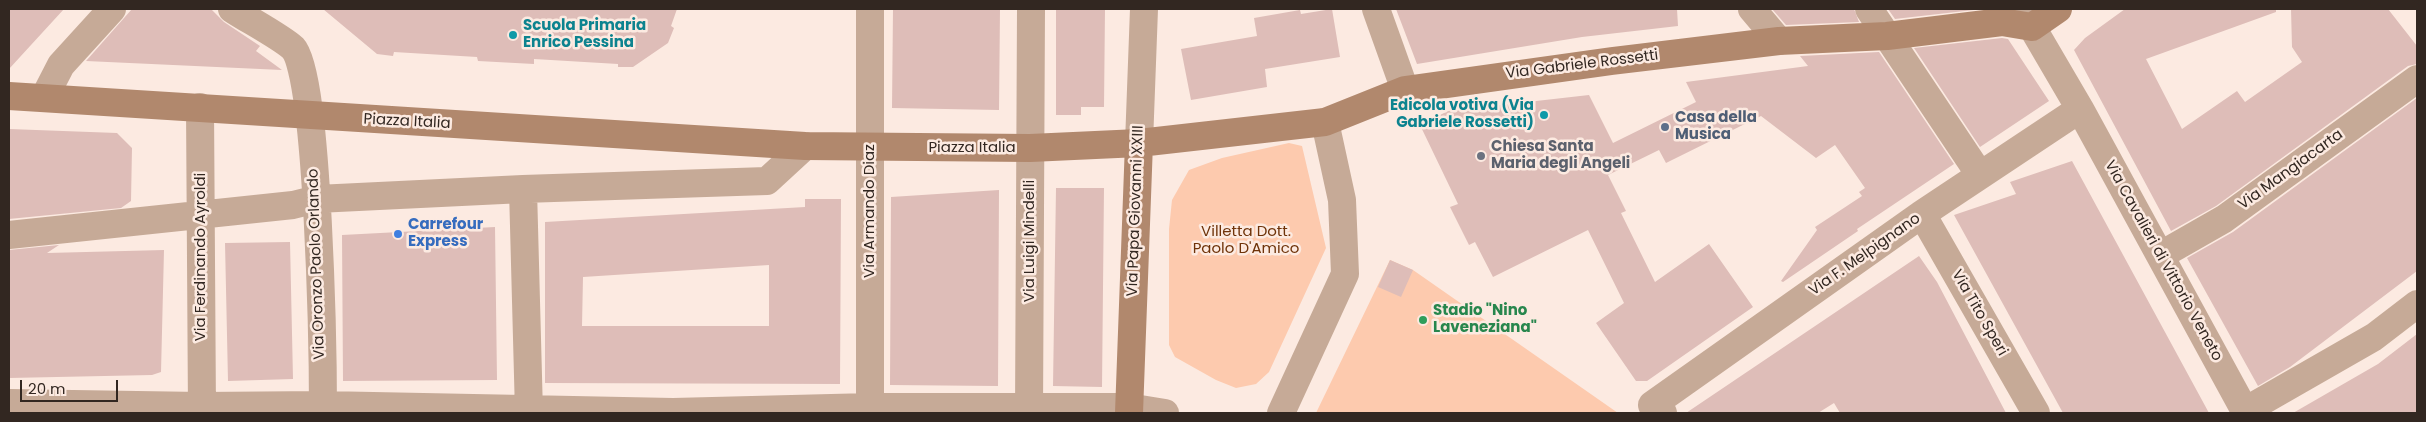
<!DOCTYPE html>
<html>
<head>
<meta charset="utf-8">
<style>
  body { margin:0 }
  #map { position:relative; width:2426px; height:422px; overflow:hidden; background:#fceae1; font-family:Poppins,sans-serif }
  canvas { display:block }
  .frame { position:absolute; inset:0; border:10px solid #322721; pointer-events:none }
  .scale { position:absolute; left:20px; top:380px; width:98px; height:22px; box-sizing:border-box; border:2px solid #322721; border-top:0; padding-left:6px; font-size:15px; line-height:18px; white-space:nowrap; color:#322721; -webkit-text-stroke:4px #fceae1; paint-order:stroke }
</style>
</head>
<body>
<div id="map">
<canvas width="2426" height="422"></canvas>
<div class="frame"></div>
<div class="scale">20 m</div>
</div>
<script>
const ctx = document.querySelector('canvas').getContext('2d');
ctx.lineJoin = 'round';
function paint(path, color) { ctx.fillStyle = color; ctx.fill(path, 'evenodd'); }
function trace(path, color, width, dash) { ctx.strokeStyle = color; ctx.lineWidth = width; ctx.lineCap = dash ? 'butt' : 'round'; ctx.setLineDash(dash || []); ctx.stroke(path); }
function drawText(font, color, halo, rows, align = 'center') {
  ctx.font = font + ' Poppins,sans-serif'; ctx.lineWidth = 5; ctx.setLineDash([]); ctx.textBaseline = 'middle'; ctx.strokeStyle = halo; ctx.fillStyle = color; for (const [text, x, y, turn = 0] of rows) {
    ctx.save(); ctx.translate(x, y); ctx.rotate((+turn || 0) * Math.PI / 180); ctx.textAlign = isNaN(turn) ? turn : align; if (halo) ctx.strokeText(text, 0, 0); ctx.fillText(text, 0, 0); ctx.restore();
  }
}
paint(new Path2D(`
  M1289,143L1302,146L1326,248L1269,372L1256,384L1236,388L1216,380L1175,357L1169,345V229L1172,200L1189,170L1222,158Z
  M1390,260L1413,270L1618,413H1316Z`), '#fdcaae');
paint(new Path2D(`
  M9,9H64L9,69Z
  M132,9H211L224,22L260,46L256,51L282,70L86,61Z
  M323,9L591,10L677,9L671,26L674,28L668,43L633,67H618V64L534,59V64L478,61L477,57L394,52L393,56L377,54Z
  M893,9H1000L999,110L892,108Z
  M1056,9H1105L1104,107H1081V115H1056Z
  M1332,9L1340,57L1265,69L1267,87L1191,100L1181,49L1257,36L1254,18L1300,10L1301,14Z
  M1396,9H1677L1678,26L1582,37L1417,64Z
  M1772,9H1854L1859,22L1786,25Z
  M1888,9H1982L1895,19Z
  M2125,9H2276V12L2146,59L2182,129L2237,91L2245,102L2302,62L2292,47L2291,9H2388L2417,46V64L2408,66L2216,206L2171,231L2074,50L2085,38Z
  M2002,38L2008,39L2049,101L1980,147L1914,48Z
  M1879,52L1954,164L1857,229L1858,231L1783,282L1781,281L1817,230L1815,227L1862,196L1859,192L1865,188L1835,145L1816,158L1761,116L1666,163L1659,150L1608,175L1626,211L1621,213L1655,282L1709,244L1753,307L1647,381H1636L1596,323L1624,303L1588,230L1493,277L1475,242L1469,245L1450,207L1458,204L1420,125L1448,111L1589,95L1613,143L1696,102L1686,82L1808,66L1800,56Z
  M2417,98V271L2290,367L2258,386L2187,258L2233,232Z
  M9,129L117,133L132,148L131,201L121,208L9,219Z
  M2072,161L2209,413H2063L1954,215L2016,194L2010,182Z
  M1056,188H1104L1102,387L1053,386Z
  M999,190L998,386L890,385L891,197Z
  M805,199H841L840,384L545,383V222L805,207ZM769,265V326H582L583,277Z
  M495,227L497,380L343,381L342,235Z
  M290,242L293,379L228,381L225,243Z
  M59,245L47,253L164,250L161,372L152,375L9,378V250Z
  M1919,256L1937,282L2006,413H1840L1834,403L1818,413H1686Z
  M1390,260L1413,270L1401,297L1378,287Z
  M2417,334V413H2293L2378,364Z`), '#debdb8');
trace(new Path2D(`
  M232,9C247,19 281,37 293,48C319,75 323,361 323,413
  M870,9V413
  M1376,9L1405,90
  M1752,9L1779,41
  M1869,9L1980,175
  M2019,9L2032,27L2080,109L2246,413
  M44,98L61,65L112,9
  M200,107L202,413
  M1139,143L1144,9
  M523,189L529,413
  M1922,214L2036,413
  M9,235L293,205L317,199L523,189L767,181L805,146
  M2161,255L2224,219L2417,79
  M9,403L201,406L323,405L673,412L871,407H1128L1165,413
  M2245,411L2374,337L2417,304
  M1029,413L1031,9
  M1281,413L1345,274L1342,200L1325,122
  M1663,413L1652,405L1922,214L2080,109`), '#c6aa97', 28);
trace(new Path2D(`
  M9,96L805,146L1030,148L1139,143L1325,122L1405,90L1612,61L1779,41L1887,36L2002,22L2032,27L2058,9
  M1129,413L1139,143`), '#b1886d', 28);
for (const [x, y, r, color] of [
  [513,35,5,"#0f9aa8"],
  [1544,115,5,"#0f9aa8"],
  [1665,127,5,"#5c6f8a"],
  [1481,156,5,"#6b7280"],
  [398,234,5,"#3f7fe0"],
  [1423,320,5,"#2e9e5b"]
]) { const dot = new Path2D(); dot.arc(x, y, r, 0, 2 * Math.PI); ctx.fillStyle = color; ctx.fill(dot); trace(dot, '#fceae1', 2); }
drawText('bold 15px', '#0d838f', '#fceae1', [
  ["Scuola Primaria",523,26],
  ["Enrico Pessina",523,43],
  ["Edicola votiva (Via",1534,106,"right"],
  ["Gabriele Rossetti)",1534,123,"right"]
], 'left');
drawText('15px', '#322721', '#fceae1', [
  ["Via Gabriele Rossetti",1582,65,-7],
  ["Piazza Italia",407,122,3],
  ["Piazza Italia",972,148],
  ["Via Mangiacarta",2291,170,-36],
  ["Via Armando Diaz",870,211,-90],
  ["Via Papa Giovanni XXIII",1136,211,-88],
  ["Via Luigi Mindelli",1030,241,-90],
  ["Via F. Melpignano",1865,255,-35],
  ["Via Ferdinando Ayroldi",201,257,-90],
  ["Via Cavalieri di Vittorio Veneto",2163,261,61],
  ["Via Oronzo Paolo Orlando",317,264,-92],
  ["Via Tito Speri",1979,313,60]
]);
drawText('bold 15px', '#4e5e75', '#fceae1', [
  ["Casa della",1675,118],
  ["Musica",1675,135]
], 'left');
drawText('bold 15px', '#5b616d', '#fceae1', [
  ["Chiesa Santa",1491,147],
  ["Maria degli Angeli",1491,164]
], 'left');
drawText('bold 15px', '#366cbe', '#fceae1', [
  ["Carrefour",408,225],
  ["Express",408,242]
], 'left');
drawText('15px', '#6f3309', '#fceae1', [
  ["Villetta Dott.",1246,232],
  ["Paolo D'Amico",1246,249]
]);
drawText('bold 15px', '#27864d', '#fceae1', [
  ["Stadio \"Nino",1433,311],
  ["Laveneziana\"",1433,328]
], 'left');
</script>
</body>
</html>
